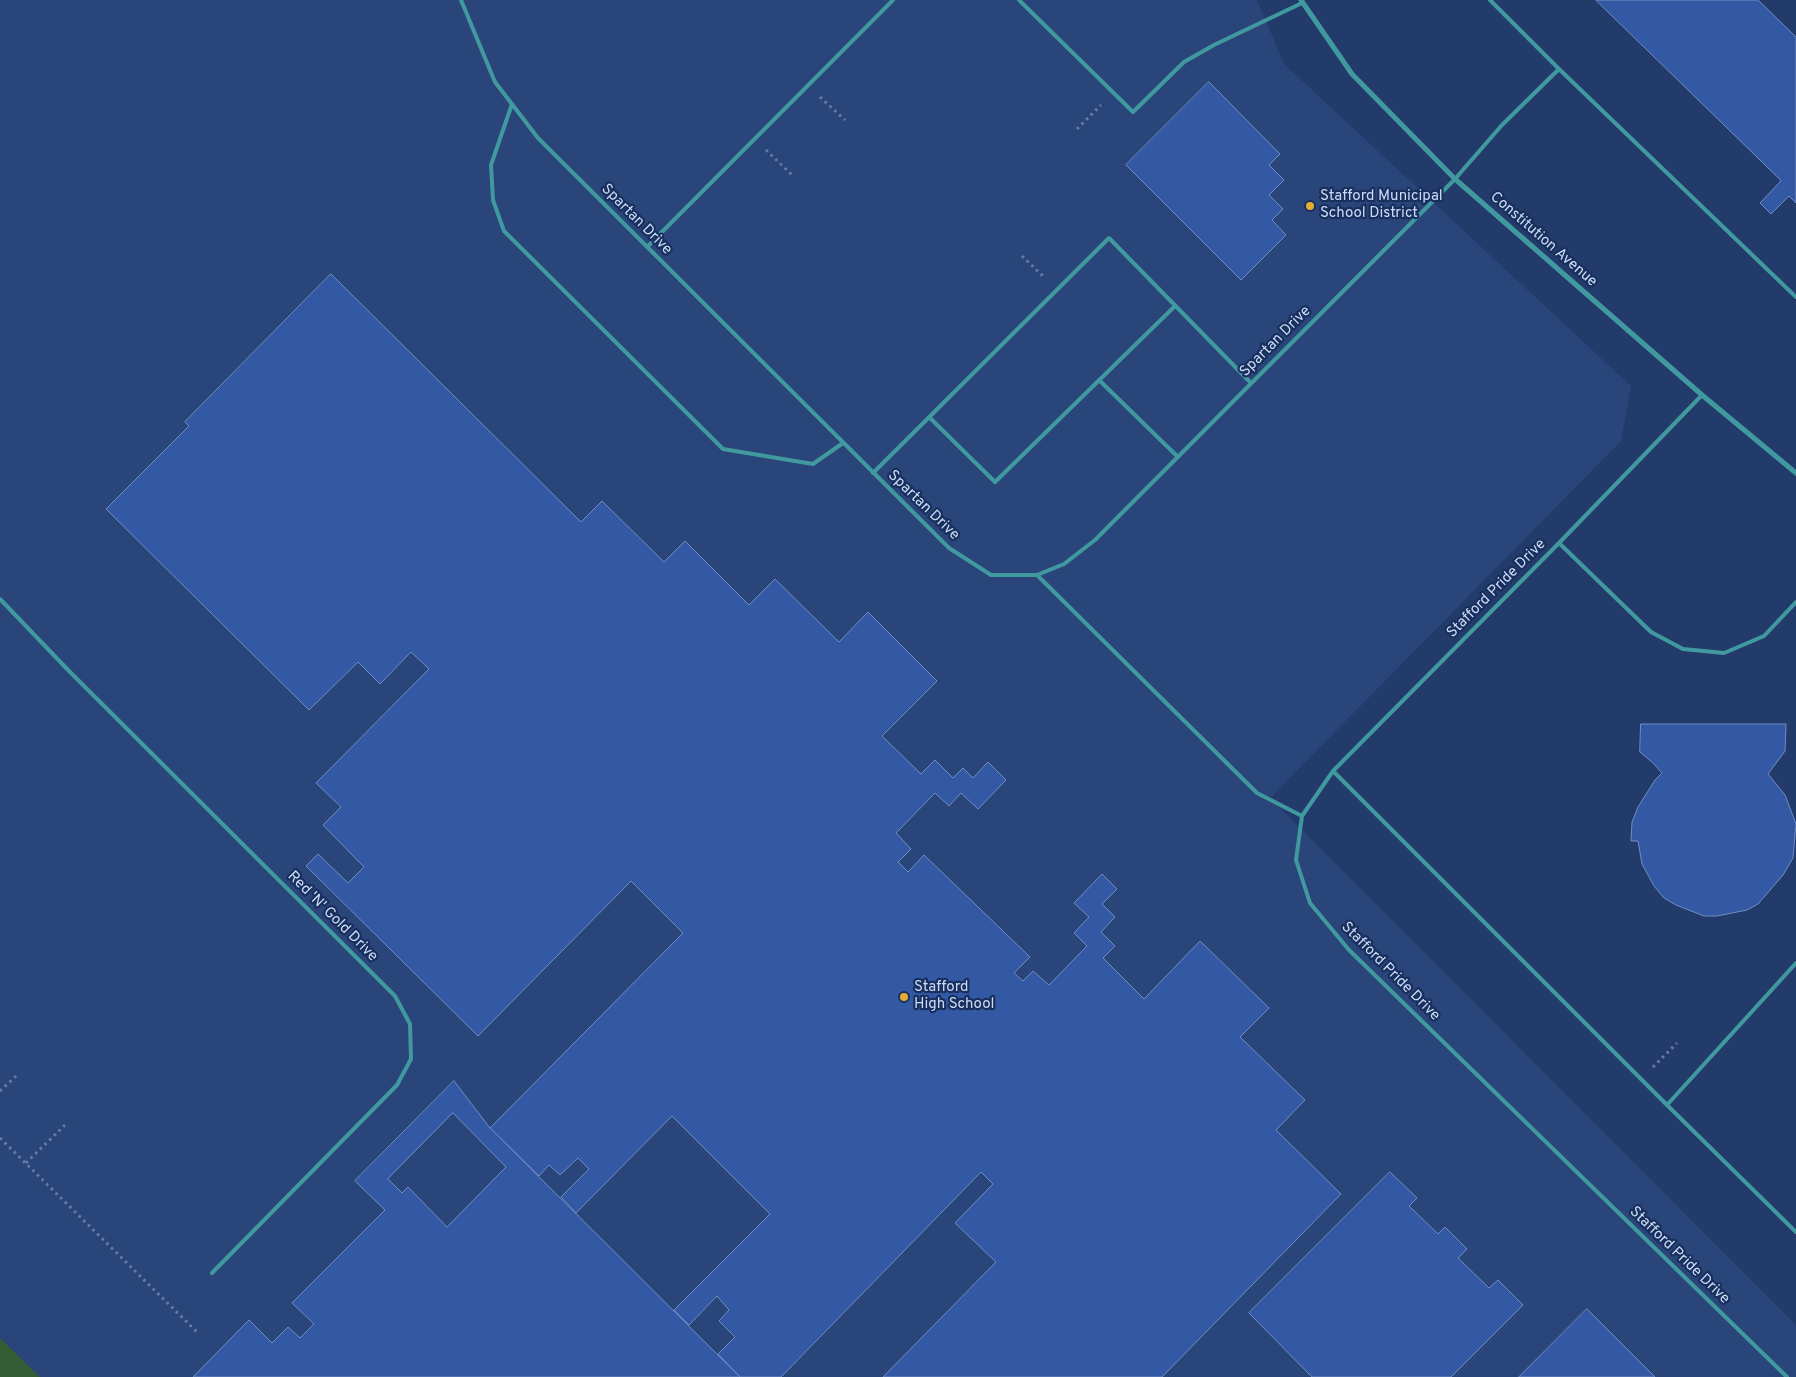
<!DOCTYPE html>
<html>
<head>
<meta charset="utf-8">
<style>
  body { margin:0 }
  canvas { display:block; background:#233b6a }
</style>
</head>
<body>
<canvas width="1796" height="1377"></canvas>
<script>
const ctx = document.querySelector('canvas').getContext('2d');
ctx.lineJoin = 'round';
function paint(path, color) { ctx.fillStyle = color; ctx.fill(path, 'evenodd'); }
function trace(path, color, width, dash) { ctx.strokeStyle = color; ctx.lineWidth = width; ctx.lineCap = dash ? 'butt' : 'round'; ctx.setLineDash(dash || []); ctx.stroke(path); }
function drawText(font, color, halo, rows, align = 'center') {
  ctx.font = font + ' Overpass,sans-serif'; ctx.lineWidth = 4.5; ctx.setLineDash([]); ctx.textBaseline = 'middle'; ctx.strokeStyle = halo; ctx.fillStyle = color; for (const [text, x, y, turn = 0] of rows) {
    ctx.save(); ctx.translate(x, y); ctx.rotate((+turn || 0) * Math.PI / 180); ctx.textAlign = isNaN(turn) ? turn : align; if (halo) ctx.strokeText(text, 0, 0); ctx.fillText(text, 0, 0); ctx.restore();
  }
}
paint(new Path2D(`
  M0,0H1257L1284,64L1631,386L1621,441L1270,798L1796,1325V1377H0Z`), '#2a457a');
paint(new Path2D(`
  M0,1338L40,1377H0Z`), '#355b32');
const building = new Path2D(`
  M1596,0H1758L1796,37V203L1789,196L1771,214L1760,203L1781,181Z
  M1209,82L1280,154L1269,165L1284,180L1269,195L1283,209L1272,220L1286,235L1241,280L1126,165Z
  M331,274L581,522L602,501L664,562L685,541L749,605L775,579L839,642L868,612L937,681L882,736L921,774L935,760L953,778L963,768L973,778L988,762L1006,780L978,809L961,793L949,806L935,793L896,833L911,849L898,862L908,872L924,855L1030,957L1014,973L1023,981L1033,971L1049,985L1087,946L1074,933L1089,917L1074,903L1102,874L1117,889L1102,904L1115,917L1101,932L1115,946L1103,958L1144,999L1200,941L1269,1008L1240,1037L1305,1100L1276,1130L1341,1194L1162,1377H883L996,1262L955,1223L993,1184L981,1172L781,1377H740L718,1354L735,1337L719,1321L729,1310L717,1296L689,1325L674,1310L770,1214L672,1116L576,1213L561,1197L589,1169L578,1158L560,1175L549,1165L539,1176L490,1128L683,933L631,881L478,1036L306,866L318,854L348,883L364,867L323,825L341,807L316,783L429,669L411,652L380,684L358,662L309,710L106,509L189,426L185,422Z
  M1641,724H1786L1785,751L1768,774L1785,795L1796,824L1793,858L1783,875L1758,904L1747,910L1717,916H1704L1676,905L1664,898L1654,886L1642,864L1638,841H1631L1632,822L1638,807L1655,780L1662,773L1653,763L1640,752Z
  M454,1081L490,1128L740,1377H193L249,1320L272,1343L288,1327L300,1338L314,1324L292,1303L385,1210L355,1181ZM453,1113L506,1167L447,1227L408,1187L402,1193L388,1179Z
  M1390,1172L1417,1198L1409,1206L1438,1234L1445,1227L1467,1249L1458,1258L1489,1288L1498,1280L1523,1305L1451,1377H1312L1249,1313Z
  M1587,1309L1655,1377H1519Z`);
paint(building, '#3459a4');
trace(building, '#718dc2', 1);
trace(new Path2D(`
  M820,97L845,120
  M1077,129L1101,105
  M766,150L793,176
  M1022,256L1044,277
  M1653,1067L1677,1043
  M0,1091L16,1076
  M0,1138L198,1333
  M26,1163L65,1125`), '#677ca3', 3, [2.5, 4]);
trace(new Path2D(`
  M461,0L495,82L538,138L949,548L991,575H1037L1064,564L1095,540L1455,179L1502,125L1559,69L1796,297
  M1019,0L1133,112L1184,62L1214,45L1302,3
  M1490,0L1559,69
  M512,104L491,165L493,200L504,231L723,449L813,464L843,443
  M647,247L893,0
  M1099,380L1178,457
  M1702,395L1559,543L1333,771L1302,816L1296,860L1310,903L1349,950L1787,1377
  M929,417L995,482L1175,306
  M873,473L1109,238L1251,383
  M1559,543L1651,632L1683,649L1724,653L1764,636L1796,602
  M1037,575L1257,793L1302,816
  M0,599L69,671L395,996L410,1024L411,1059L397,1085L212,1273
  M1333,771L1667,1105L1796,1232
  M1667,1105L1796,963`), '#4199a0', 4);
trace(new Path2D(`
  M1301,0L1352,74L1455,179L1702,395L1796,473`), '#4199a0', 5);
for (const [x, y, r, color] of [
  [1310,206,5,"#e4ad35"],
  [904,997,5,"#e4ad35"]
]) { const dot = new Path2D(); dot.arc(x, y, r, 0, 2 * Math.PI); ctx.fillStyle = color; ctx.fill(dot); trace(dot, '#19305e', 2); }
drawText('15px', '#cbdbf7', '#19305e', [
  ["Stafford Municipal",1320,197],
  ["School District",1320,214],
  ["Stafford",914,988],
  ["High School",914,1005]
], 'left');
drawText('15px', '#cbdbf7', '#19305e', [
  ["Spartan Drive",636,220,45],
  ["Constitution Avenue",1543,240,41],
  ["Spartan Drive",1276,342,-45],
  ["Spartan Drive",923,506,44],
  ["Stafford Pride Drive",1497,589,-45],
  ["Red 'N' Gold Drive",332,917,45],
  ["Stafford Pride Drive",1390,972,45],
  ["Stafford Pride Drive",1679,1256,44]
]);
</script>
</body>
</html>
